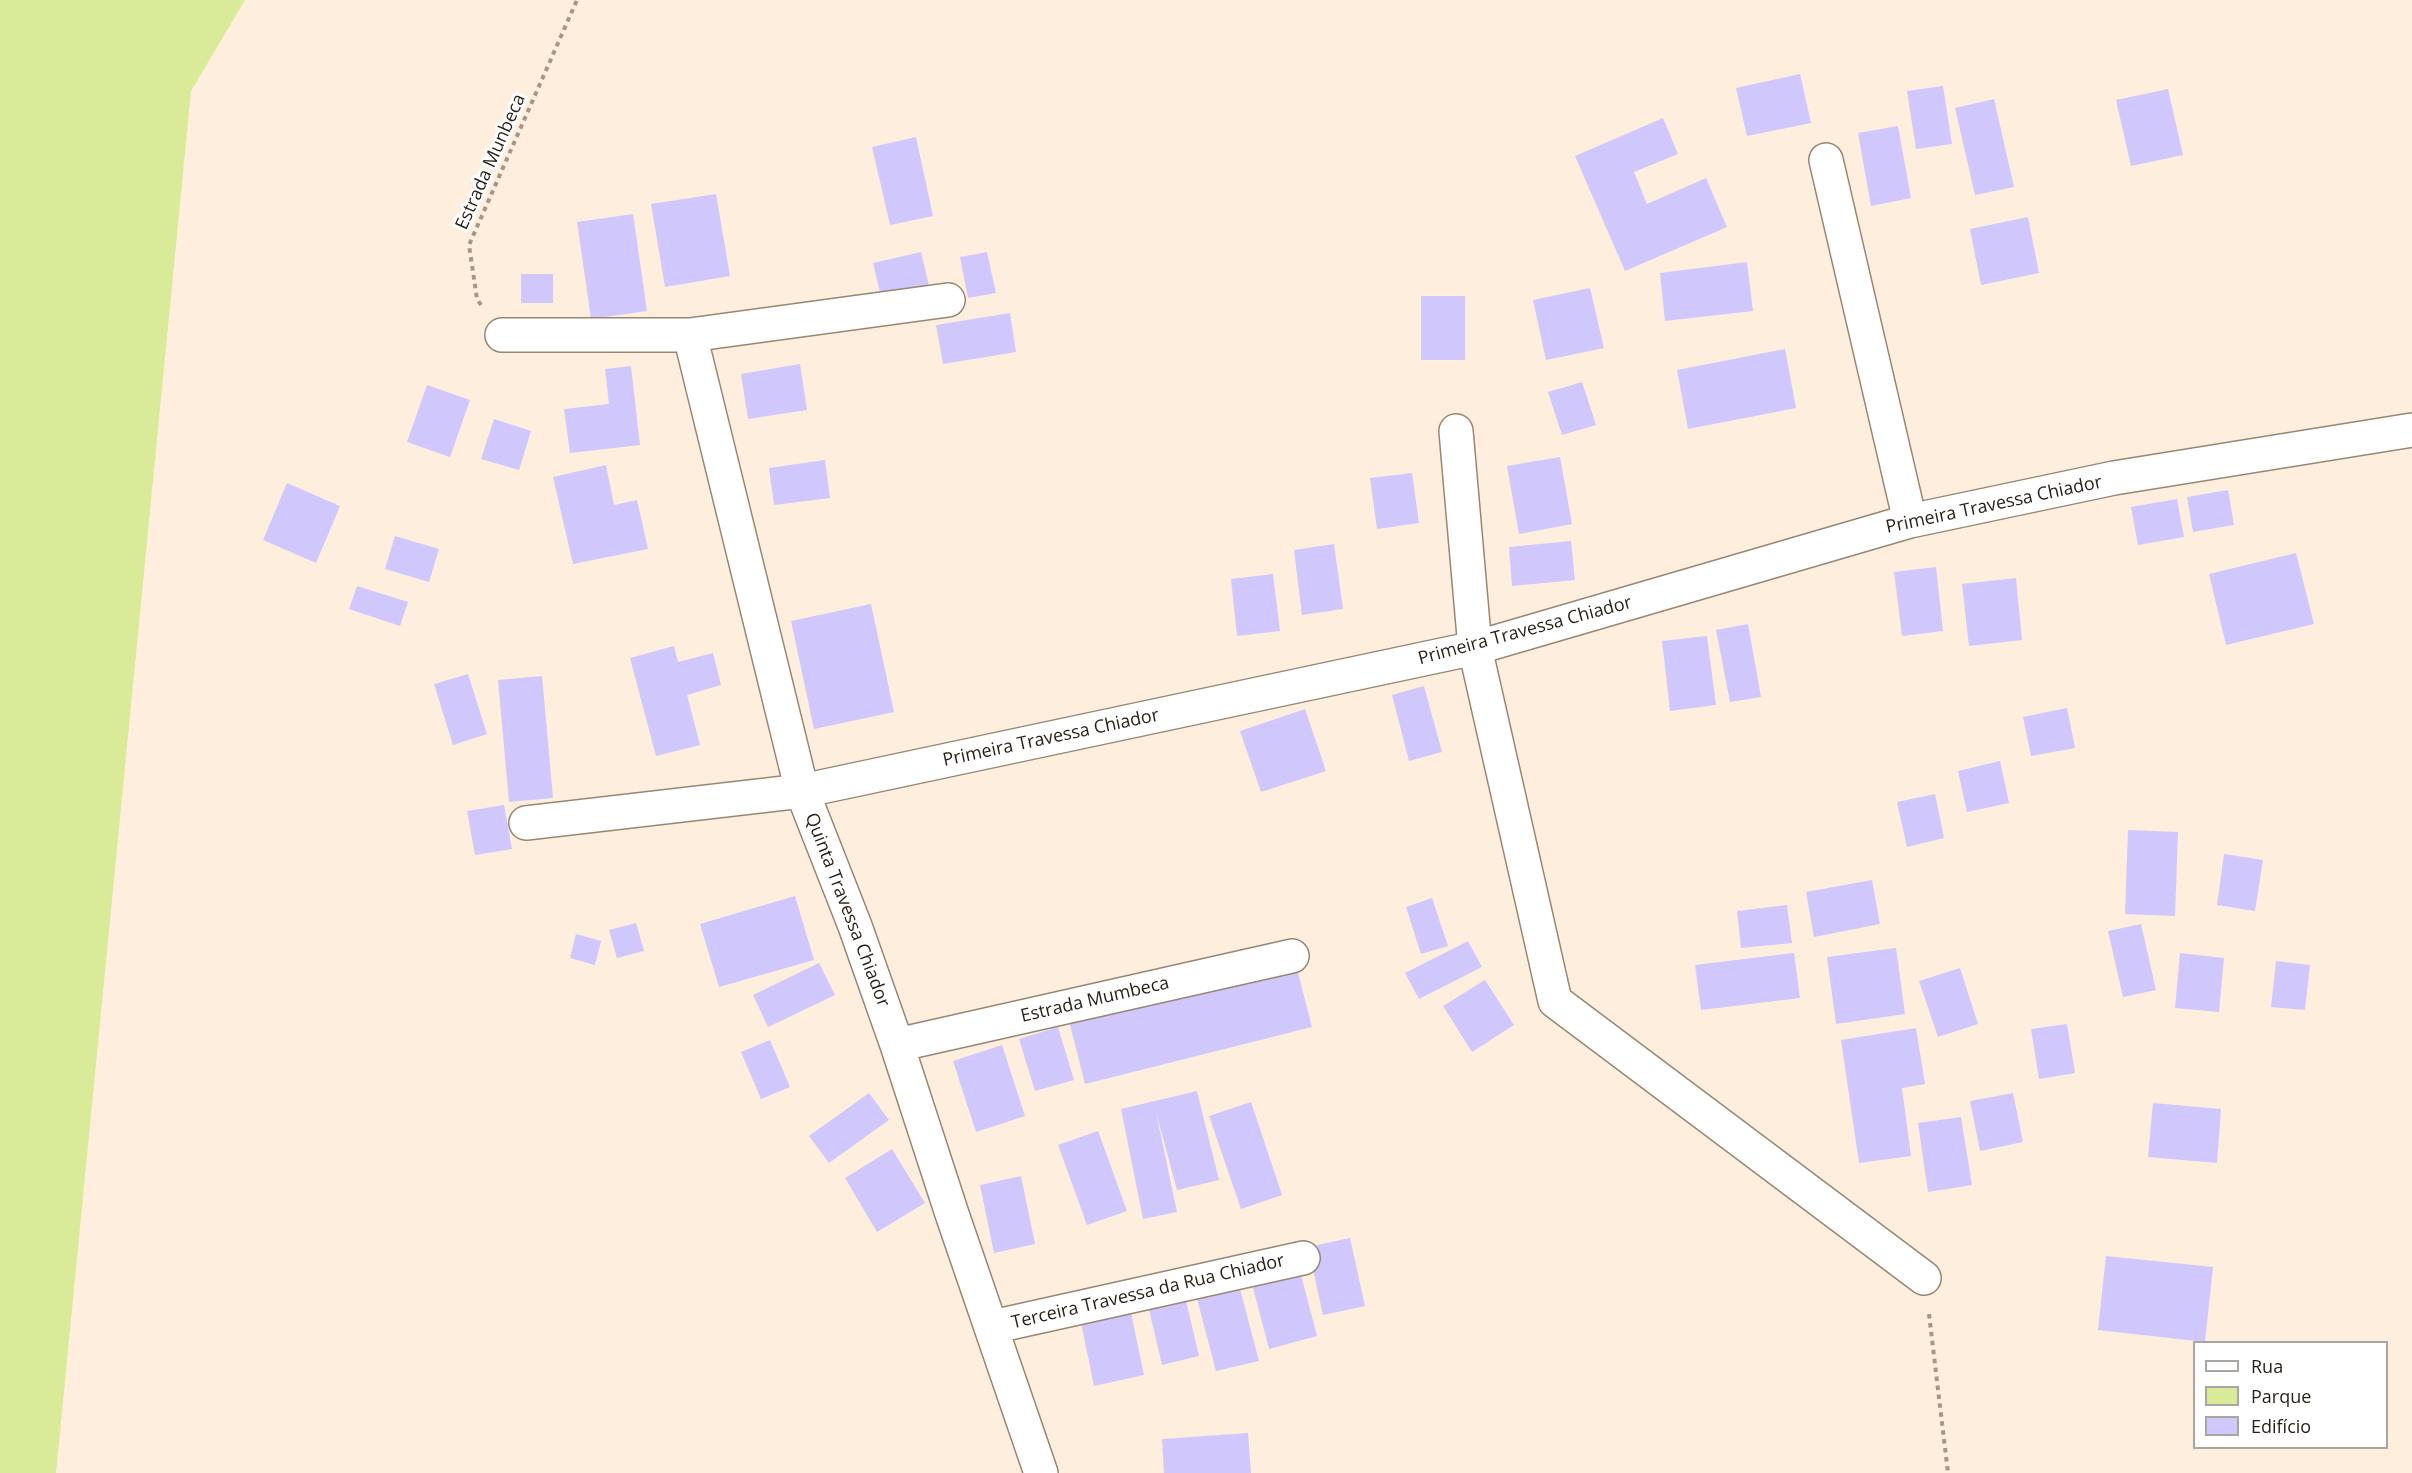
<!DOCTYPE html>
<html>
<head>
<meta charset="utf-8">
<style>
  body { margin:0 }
  #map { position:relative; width:2412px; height:1473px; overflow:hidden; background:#feeedd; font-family:"Open Sans",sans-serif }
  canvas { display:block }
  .legend { position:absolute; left:2193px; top:1341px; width:195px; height:108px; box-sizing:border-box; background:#fff; border:2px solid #a8a5a2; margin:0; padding:8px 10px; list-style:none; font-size:18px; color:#261f17 }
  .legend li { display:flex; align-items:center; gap:12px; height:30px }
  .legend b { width:30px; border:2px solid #a8a5a2 }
</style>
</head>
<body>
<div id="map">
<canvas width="2412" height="1473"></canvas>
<ul class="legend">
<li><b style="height:8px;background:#fff"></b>Rua</li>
<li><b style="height:16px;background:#d9ea98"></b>Parque</li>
<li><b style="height:16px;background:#d0c8fd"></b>Edifício</li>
</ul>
</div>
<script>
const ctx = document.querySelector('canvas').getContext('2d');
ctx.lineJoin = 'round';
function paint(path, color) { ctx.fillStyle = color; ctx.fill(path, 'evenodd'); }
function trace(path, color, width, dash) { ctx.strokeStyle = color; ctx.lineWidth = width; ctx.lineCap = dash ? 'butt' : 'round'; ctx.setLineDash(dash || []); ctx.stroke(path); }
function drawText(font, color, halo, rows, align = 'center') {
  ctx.font = font + ' "Open Sans",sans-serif'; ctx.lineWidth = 6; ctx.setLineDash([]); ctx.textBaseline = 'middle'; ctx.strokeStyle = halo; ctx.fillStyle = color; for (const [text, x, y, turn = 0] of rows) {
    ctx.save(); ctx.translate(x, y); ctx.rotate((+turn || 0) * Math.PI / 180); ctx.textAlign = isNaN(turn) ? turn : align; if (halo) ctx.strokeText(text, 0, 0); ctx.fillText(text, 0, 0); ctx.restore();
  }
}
paint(new Path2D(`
  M0,0H245L191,91L56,1473H0Z`), '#d9ea98');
paint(new Path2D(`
  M1800,74L1811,123L1747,136L1736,88Z
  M1943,86L1952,144L1916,149L1907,91Z
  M2168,89L2183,155L2131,166L2116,100Z
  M1994,99L2014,187L1975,195L1955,108Z
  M1663,118L1678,154L1634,172L1647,204L1706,178L1727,227L1625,271L1575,156Z
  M1898,126L1911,198L1871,206L1858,133Z
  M916,137L933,216L890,225L872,147Z
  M716,194L730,276L665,287L651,204Z
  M633,214L647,311L591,319L577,222Z
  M2028,217L2039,273L1981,285L1970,229Z
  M921,252L930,290L882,301L873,263Z
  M987,252L996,293L968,298L960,257Z
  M1747,262L1753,311L1665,321L1660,273Z
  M521,274H553V303H521Z
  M1590,288L1604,348L1546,360L1533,300Z
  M1421,296H1465V360H1421Z
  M1010,313L1016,352L943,364L936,325Z
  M1785,349L1796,408L1688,429L1677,370Z
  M800,364L807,410L748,419L741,374Z
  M631,366L640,445L570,453L564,409L609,404L605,369Z
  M1582,382L1596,425L1562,435L1548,392Z
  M427,385L470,400L450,457L407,442Z
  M494,419L531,431L519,470L481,459Z
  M1560,457L1572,524L1519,534L1507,466Z
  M825,460L830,498L774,505L769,468Z
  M606,465L614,505L637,500L648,549L573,564L553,477Z
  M1412,473L1419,523L1377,529L1370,478Z
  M287,483L340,506L316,563L263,540Z
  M2228,490L2234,525L2193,532L2187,497Z
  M2177,499L2184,537L2138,545L2131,507Z
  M395,536L439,549L429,582L385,569Z
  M1571,541L1575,580L1512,586L1509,547Z
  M1334,544L1343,609L1302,615L1294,550Z
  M2296,553L2314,624L2226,645L2209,574Z
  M1936,567L1943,631L1902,636L1894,572Z
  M1273,574L1280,631L1237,636L1231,579Z
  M2016,578L2022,640L1969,646L1962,584Z
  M357,586L408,602L400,626L349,609Z
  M871,604L894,712L814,729L791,621Z
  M1748,624L1761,697L1730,702L1716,630Z
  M1707,636L1716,705L1670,711L1662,641Z
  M674,646L678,662L713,653L721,685L687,695L700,745L656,756L630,658Z
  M468,674L487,734L453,745L434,684Z
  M542,676L553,798L509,802L498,680Z
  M1424,686L1442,752L1409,761L1392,695Z
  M2067,708L2075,748L2031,756L2023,717Z
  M1305,709L1326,771L1261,792L1240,731Z
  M2000,761L2009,803L1967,812L1958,771Z
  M1935,794L1944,838L1907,847L1897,802Z
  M504,805L512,849L475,855L467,811Z
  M2128,830L2178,832L2175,916L2125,914Z
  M2224,854L2263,860L2255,911L2217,905Z
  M1872,880L1880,924L1814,937L1806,892Z
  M795,896L814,960L719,987L700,924Z
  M1432,898L1448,946L1421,954L1406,907Z
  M1787,905L1792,943L1741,948L1737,911Z
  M636,923L644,951L617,958L609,930Z
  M2141,924L2156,990L2123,997L2108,931Z
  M576,934L601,941L595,965L570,958Z
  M1468,941L1482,967L1419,999L1405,973Z
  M1896,948L1905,1014L1836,1024L1827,957Z
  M1794,953L1800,998L1701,1010L1695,965Z
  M2180,953L2224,958L2219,1012L2175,1008Z
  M2276,961L2310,965L2305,1010L2271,1007Z
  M819,963L835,995L768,1027L753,995Z
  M1960,968L1978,1024L1938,1037L1919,981Z
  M1297,969L1312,1027L1085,1084L1068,1017L1160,994L1163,1003Z
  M1485,980L1514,1025L1472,1052L1443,1006Z
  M2067,1024L2075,1073L2039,1079L2031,1029Z
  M1058,1027L1074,1080L1035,1091L1019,1039Z
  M1916,1028L1925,1084L1902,1088L1911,1156L1859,1163L1841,1040Z
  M770,1040L790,1087L761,1099L741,1052Z
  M1002,1045L1025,1116L976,1132L953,1061Z
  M1197,1091L1219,1180L1177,1190L1156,1112L1177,1212L1143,1219L1121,1109Z
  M869,1093L889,1120L829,1163L809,1136Z
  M2013,1093L2023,1142L1980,1151L1970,1101Z
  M1251,1102L1282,1195L1241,1209L1209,1116Z
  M2153,1103L2221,1109L2217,1163L2148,1157Z
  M1961,1117L1972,1185L1928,1192L1918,1123Z
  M1098,1131L1127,1211L1087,1225L1058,1145Z
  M892,1149L925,1203L877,1232L845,1178Z
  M1021,1176L1035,1244L994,1253L980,1185Z
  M1350,1238L1365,1306L1323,1315L1308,1247Z
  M2106,1256L2213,1267L2205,1342L2098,1330Z
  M1300,1271L1317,1336L1269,1349L1252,1284Z
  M1238,1281L1259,1361L1216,1371L1195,1291Z
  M1184,1292L1199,1356L1162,1365L1147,1301Z
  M1130,1308L1144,1375L1094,1386L1080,1318Z
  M1248,1433L1251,1473H1164L1162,1439Z`), '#d0c8fd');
const minor = new Path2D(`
  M1826,160L1910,521
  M502,335H690L948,300
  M690,335L802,791L855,926L897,1045L952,1214L1041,1473
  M1456,431L1475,648L1555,1001L1924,1278
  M526,823L802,791L1475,648L1910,521L2114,478L2412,430
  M897,1045L1292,956
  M992,1327L1303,1258`);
trace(minor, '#998672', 36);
trace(new Path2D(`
  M481,305L477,299L469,245L577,0
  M1929,1314L1948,1473`), '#a4978a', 4, [4.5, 4.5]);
trace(minor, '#fff', 33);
drawText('18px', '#261f17', '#fff', [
  ["Estrada Munbeca",491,162,-66],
  ["Primeira Travessa Chiador",1994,505,-12],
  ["Primeira Travessa Chiador",1525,631,-15],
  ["Primeira Travessa Chiador",1051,738,-12],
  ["Quinta Travessa Chiador",847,910,69],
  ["Estrada Mumbeca",1095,1000,-13],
  ["Terceira Travessa da Rua Chiador",1148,1292,-13]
]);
</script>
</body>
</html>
